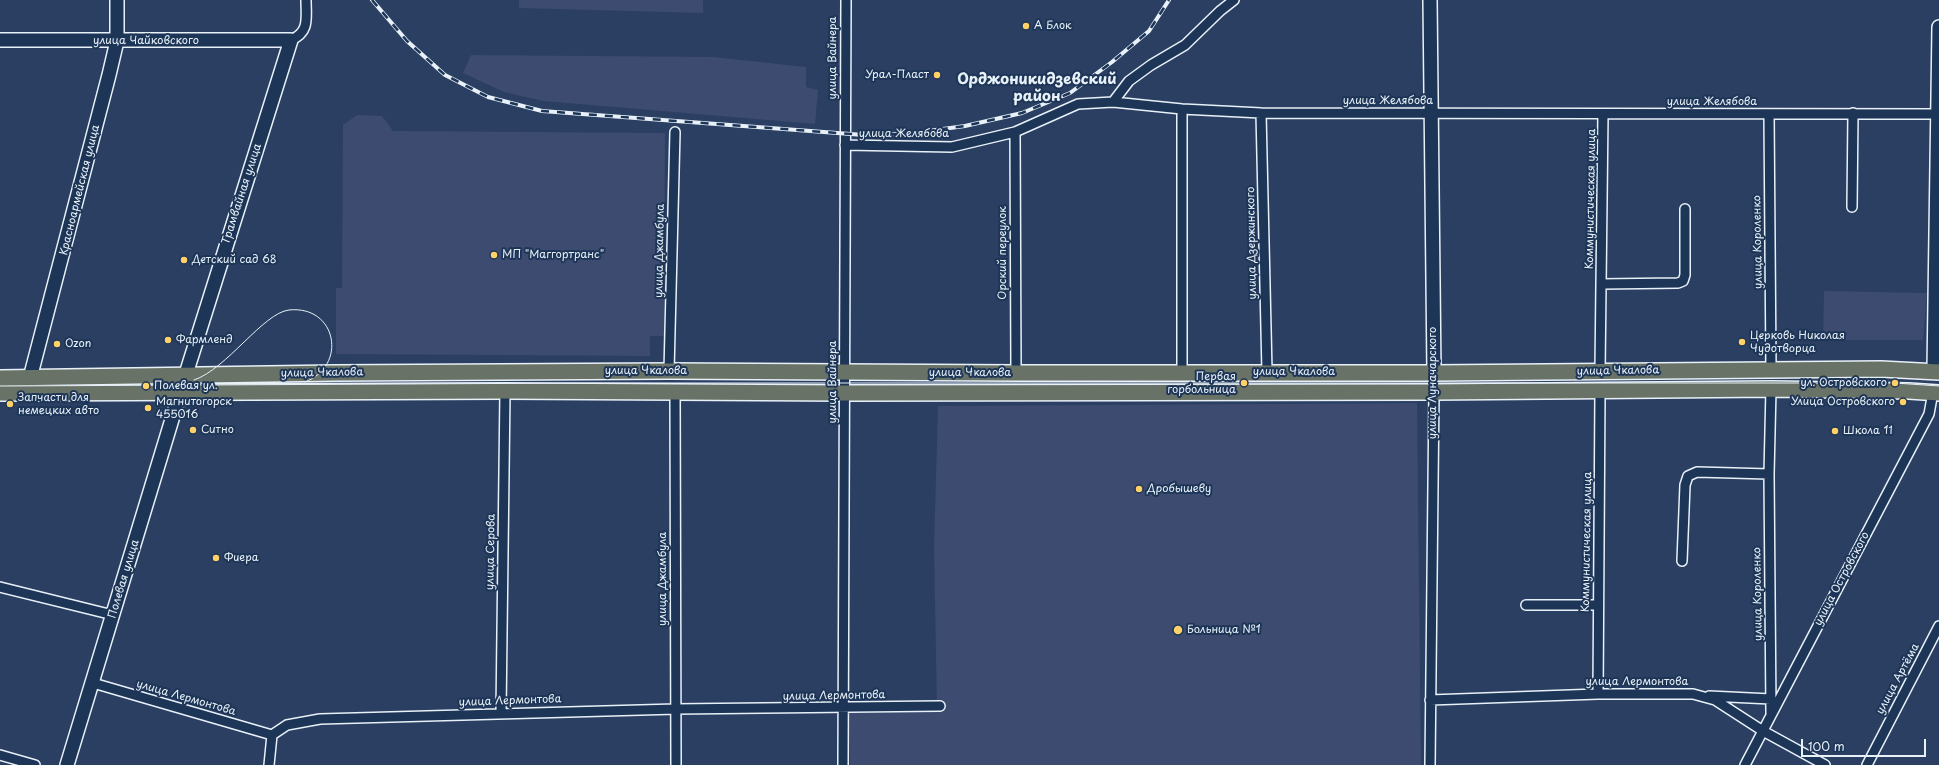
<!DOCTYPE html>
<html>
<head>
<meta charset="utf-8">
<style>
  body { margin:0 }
  #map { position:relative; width:1939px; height:765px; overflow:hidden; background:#2b3f62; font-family:"Playpen Sans",sans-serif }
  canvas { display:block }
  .scale { position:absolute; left:1801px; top:739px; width:125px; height:18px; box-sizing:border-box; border:2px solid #e8f1f8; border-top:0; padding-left:5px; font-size:12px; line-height:14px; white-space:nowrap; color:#e8f1f8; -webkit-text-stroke:3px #1d3557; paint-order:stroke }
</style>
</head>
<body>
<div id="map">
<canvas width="1939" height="765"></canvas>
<div class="scale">100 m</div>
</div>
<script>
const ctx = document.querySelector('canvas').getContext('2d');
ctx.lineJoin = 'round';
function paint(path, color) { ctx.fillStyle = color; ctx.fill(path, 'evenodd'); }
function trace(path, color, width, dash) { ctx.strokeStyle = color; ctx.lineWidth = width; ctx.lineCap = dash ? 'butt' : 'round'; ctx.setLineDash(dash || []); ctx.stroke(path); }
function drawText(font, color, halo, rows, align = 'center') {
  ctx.font = font + ' "Playpen Sans",sans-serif'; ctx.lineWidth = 4; ctx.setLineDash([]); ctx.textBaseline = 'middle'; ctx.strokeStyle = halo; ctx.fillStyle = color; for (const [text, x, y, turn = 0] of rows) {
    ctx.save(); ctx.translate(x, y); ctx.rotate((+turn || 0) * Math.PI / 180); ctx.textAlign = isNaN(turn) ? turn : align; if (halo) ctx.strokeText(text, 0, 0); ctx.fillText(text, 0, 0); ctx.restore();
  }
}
paint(new Path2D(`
  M519,0H703V13L519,8Z
  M471,55L713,57L806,67V87L818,90L815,124L543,101L504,92L463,73Z
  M357,115L382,116L393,131L665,133L664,336H650V356L336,354V288H342L343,125Z
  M1824,291L1927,293L1923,340H1823Z
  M1417,403L1421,765H850L849,713L937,712L934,547L938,406Z`), '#3c4b6f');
const street = new Path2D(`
  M291,40C310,32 306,18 306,0
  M1113,102L1129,81L1151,65L1185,45L1220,11L1234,0
  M1261,113L1267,372
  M1769,114L1771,370
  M1015,132L1016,373
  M845,145L952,147L1015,132L1078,104L1113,102L1182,109L1261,113L1939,114
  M1852,207L1853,113
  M1602,284L1678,283L1683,281L1685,275V209
  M669,371L675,132
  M1600,371L1603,114
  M1182,373V109
  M675,392L676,765
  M1682,561L1685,485L1688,476L1697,472L1769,474
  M0,587L113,615
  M1526,605H1598
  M93,683L272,735L287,725L320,719L676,709L940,706
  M1598,694L1600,391
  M1709,696L1771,699
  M1430,700L1598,694H1693L1715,700L1763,731L1825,765
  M501,713L505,391
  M1771,713L1769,474L1771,389
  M0,755L35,765
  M269,765L272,735
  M843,765L846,0
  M1430,765L1434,392
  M1745,765L1929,414L1933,392
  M1867,765L1939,626`);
const secondary = new Path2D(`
  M1430,0L1434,373
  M0,40H291L180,393L67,765
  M1934,370L1939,27
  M30,378L109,75L117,41V0`);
const primary = new Path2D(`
  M0,378L335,373L669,371L1016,373H1434L1881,369L1939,372
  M0,393L505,391L845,393L1434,392L1771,389L1909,391L1939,393`);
trace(street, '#e8f1f8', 12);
trace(secondary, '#e8f1f8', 16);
trace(primary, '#e8f1f8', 18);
trace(street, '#1d3557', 9);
trace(secondary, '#1d3557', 13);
trace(primary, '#687266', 15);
trace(new Path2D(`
  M194,380C227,369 263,313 289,310C337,305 348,366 305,382
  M0,386L595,383H1895L1939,386`), '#e8f1f8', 1);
const rail = new Path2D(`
  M372,0L407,41L445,75L488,97L542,111L864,135L906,134L965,126L1022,113L1070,93L1112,62L1149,31L1169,0`);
trace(rail, '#e8f1f8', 4);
trace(rail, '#1d3557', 2.5, [8]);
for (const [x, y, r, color] of [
  [1026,26,4,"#ffd166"],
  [937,75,4,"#ffd166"],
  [494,255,4,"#ffd166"],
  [184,260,4,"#ffd166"],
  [168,340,4,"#ffd166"],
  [1742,342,4,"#ffd166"],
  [57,344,4,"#ffd166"],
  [1244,383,4,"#ffd166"],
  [1895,383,4,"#ffd166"],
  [146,386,4,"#ffd166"],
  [1903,402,4,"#ffd166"],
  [10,404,4,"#ffd166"],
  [148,408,4,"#ffd166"],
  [193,430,4,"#ffd166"],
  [1835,431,4,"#ffd166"],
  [1139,489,4,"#ffd166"],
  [216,558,4,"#ffd166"],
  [1178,630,5,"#ffd166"]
]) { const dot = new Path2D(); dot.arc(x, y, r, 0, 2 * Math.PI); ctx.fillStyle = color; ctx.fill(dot); trace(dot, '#1d3557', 1.5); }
drawText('11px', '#e8f1f8', '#1d3557', [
  ["А Блок",1034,26],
  ["Урал-Пласт",929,75,"right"],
  ["МП \"Маггортранс\"",502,255],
  ["Детский сад 68",192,260],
  ["Церковь Николая",1750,336],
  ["Чудотворца",1750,349],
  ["Фармленд",176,340],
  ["Ozon",65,344],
  ["Первая",1236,377,"right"],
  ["горбольница",1236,390,"right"],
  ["ул. Островского",1887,383,"right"],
  ["Полевая ул.",154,386],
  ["Запчасти для",18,398],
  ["немецких авто",18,411],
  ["Магнитогорск",156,402],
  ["455016",156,415],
  ["Улица Островского",1895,402,"right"],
  ["Ситно",201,430],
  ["Школа 11",1843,431],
  ["Дробышеву",1147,489],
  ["Фиера",224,558],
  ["Больница №1",1187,630]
], 'left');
drawText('11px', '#e8f1f8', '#1d3557', [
  ["улица Чайковского",146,41],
  ["улица Вайнера",833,58,-90],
  ["улица Желябова",1388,101],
  ["улица Желябова",1712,102],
  ["улица Желябова",904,134],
  ["Красноармейская улица",80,190,-76],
  ["Трамвайная улица",242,194,-72],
  ["Коммунистическая улица",1591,199,-89],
  ["улица Короленко",1758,242,-91],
  ["улица Дзержинского",1252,243,-91],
  ["улица Джамбула",660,251,-89],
  ["Орский переулок",1003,253,-90],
  ["улица Чкалова",646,371],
  ["улица Чкалова",1618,371,-1],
  ["улица Чкалова",1294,372],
  ["улица Чкалова",322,373,-1],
  ["улица Чкалова",970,373],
  ["улица Вайнера",833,382,-90],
  ["улица Луначарского",1433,383,-90],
  ["Коммунистическая улица",1587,542,-89],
  ["улица Серова",491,552,-89],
  ["Полевая улица",124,579,-73],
  ["улица Джамбула",663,579,-90],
  ["улица Островского",1842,579,-62],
  ["улица Короленко",1758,594,-91],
  ["улица Артёма",1898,679,-62],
  ["улица Лермонтова",1637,682],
  ["улица Лермонтова",834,696,-1],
  ["улица Лермонтова",186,698,16],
  ["улица Лермонтова",510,701,-2]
]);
drawText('bold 15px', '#e8f1f8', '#1d3557', [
  ["Орджоникидзевский",1037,80],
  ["район",1037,97]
]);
</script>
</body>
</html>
